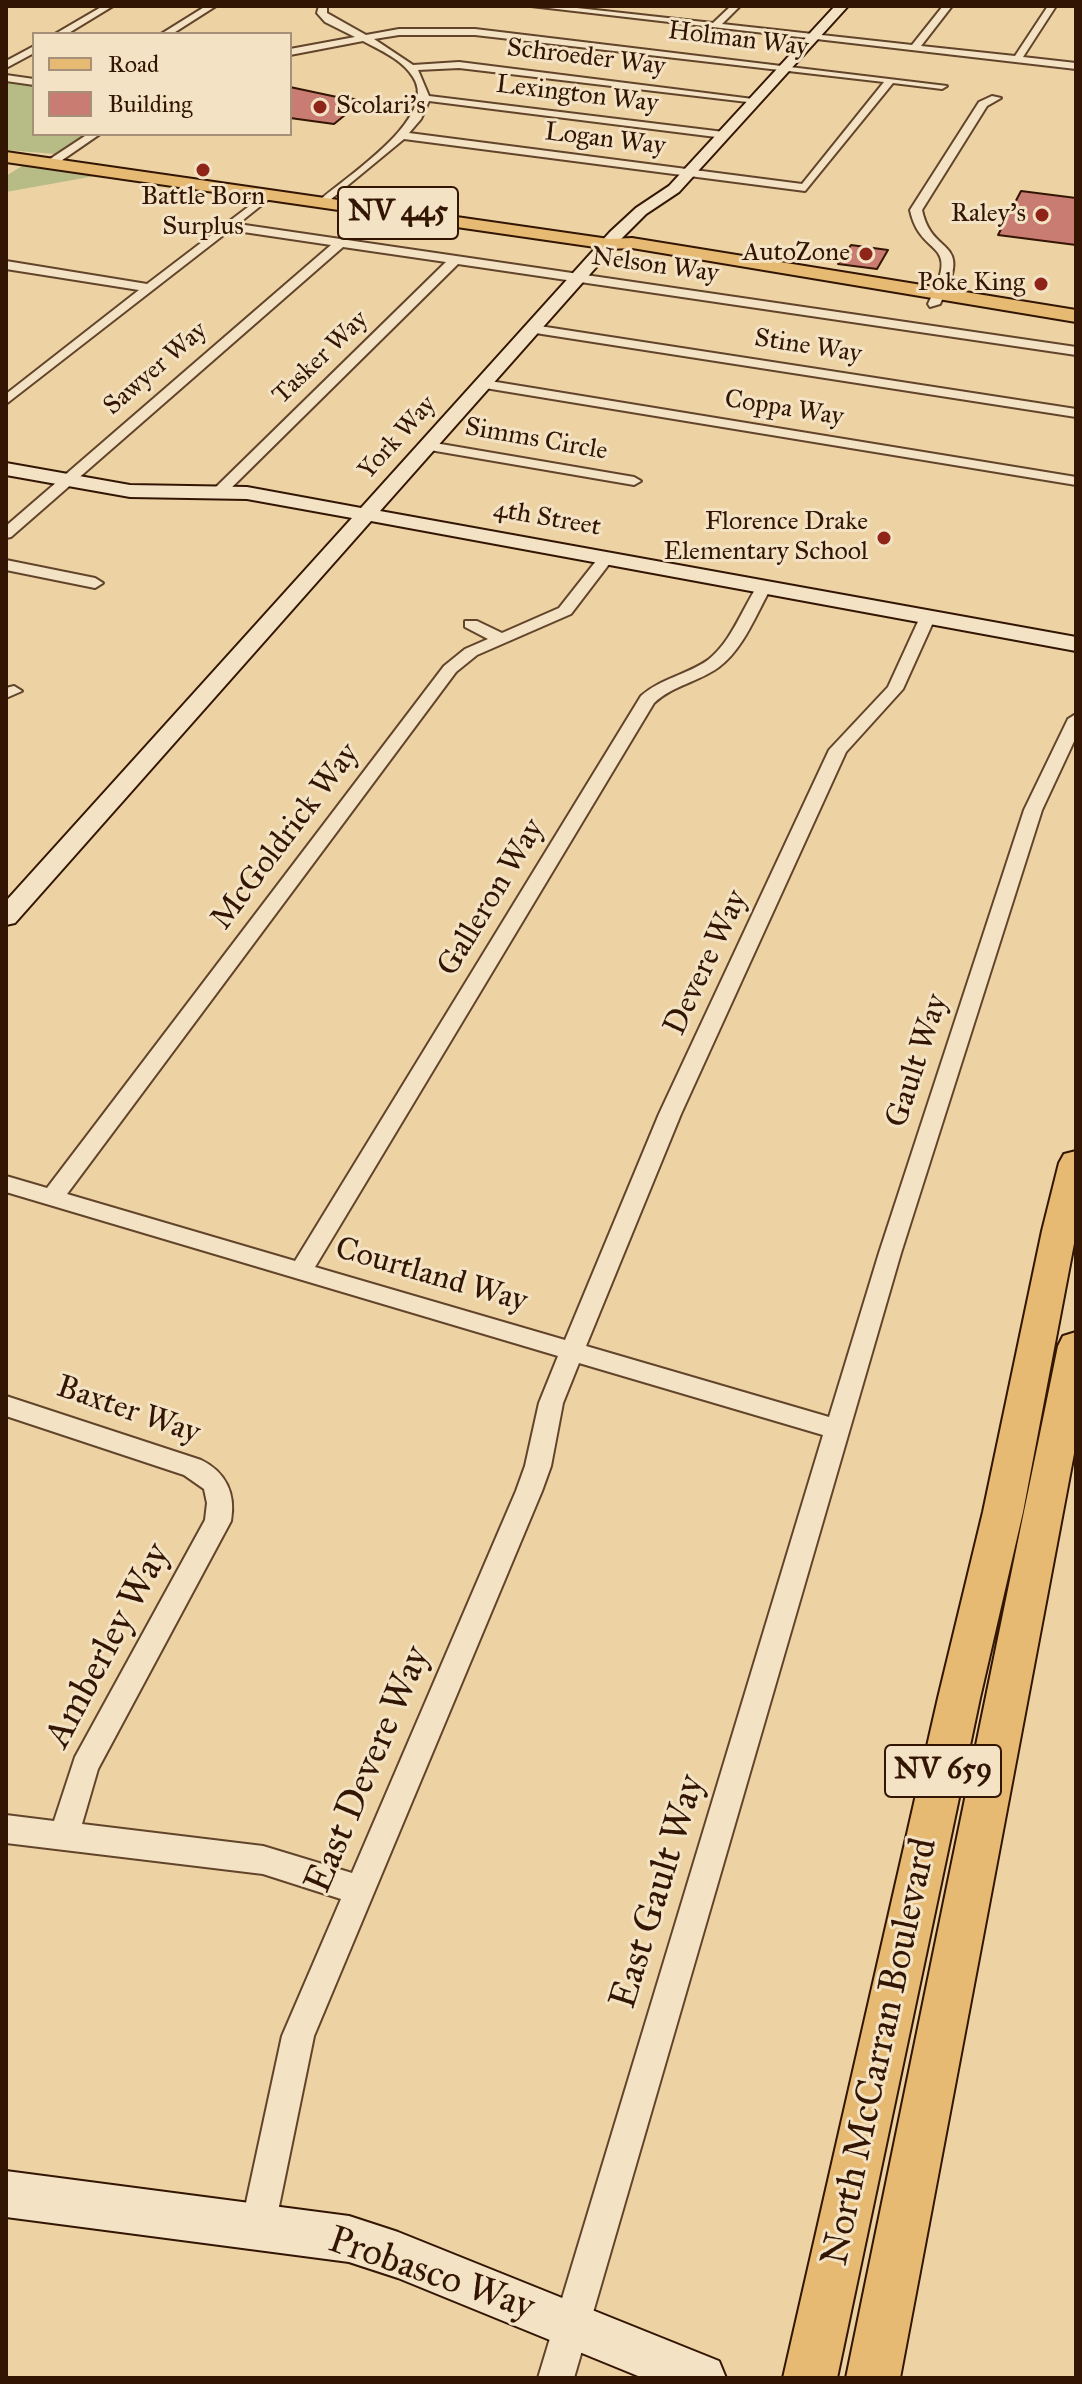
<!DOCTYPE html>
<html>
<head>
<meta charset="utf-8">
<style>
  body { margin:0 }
  #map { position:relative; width:1082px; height:2384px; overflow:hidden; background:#edd3a4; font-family:"IM FELL Great Primer",serif }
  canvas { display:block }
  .frame { position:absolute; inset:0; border:8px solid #331503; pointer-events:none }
  .legend { position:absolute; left:32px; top:32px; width:260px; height:104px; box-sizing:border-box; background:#f3e2c4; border:2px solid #a69077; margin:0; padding:10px 14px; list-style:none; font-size:24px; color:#331503 }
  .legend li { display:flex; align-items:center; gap:16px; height:40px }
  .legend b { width:40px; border:2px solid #a69077 }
</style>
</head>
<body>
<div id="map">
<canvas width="1082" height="2384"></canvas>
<div class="frame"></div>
<ul class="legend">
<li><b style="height:10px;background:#e6ba72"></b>Road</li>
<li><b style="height:22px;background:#c97c71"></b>Building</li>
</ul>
</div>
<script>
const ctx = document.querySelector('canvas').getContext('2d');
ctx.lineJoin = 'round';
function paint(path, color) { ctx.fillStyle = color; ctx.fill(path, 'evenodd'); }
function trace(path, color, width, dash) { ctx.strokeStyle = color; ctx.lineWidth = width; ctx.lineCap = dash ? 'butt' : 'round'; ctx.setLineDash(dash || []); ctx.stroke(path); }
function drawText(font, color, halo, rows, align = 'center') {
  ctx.font = font + ' "IM FELL Great Primer",serif'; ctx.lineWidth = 6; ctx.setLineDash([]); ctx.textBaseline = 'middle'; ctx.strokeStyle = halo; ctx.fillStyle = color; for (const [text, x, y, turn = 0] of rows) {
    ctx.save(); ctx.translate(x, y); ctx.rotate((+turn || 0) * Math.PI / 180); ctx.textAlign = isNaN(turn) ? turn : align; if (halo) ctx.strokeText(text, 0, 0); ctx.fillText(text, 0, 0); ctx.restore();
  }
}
paint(new Path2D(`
  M6,80L34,84V134H87L55,154L6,150Z
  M22,166L95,176L6,192V176Z`), '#b7bc87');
const building = new Path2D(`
  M290,87L337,97L355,99L345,115L334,124L290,118Z
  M1021,191L1076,198V245L998,235Z
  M851,245L888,250L877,269L838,264Z`);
paint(building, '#c97c71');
trace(building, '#331503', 2);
const street = new Path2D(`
  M103,6H113L67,34H55Z
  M206,6H216L172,34H161Z
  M319,6H327V13L366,35L399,29H475L947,86L942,89L893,83L805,191L404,139L324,205L320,204V200C347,176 440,117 413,77C403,60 380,50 363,41L290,55V49L355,37L325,22L317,13ZM399,35H475L884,82L802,184L409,133L421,119L429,101L724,138L729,135L724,132L429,96L418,70L459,68L756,103L761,100L459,62L413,65L374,39Z
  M531,6H559L713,23L731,6H740L722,24L912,45L943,6H952L921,46L1015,56L1048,6H1056L1023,57L1076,63V69Z
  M34,46V53L6,68V61Z
  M6,75L34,79V85L6,81Z
  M992,96L1001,98L987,106L922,210C932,259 975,235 940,304L930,307L928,304C963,236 921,261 910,210L979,102Z
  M88,134H100L55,165H47V161Z
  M269,191L273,192V196L238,224L1076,347V355L458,264L225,494H215V488L446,262L343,247L11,537L6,538V526L331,245L230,230L6,404V394L139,290L6,269V261L147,284Z
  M533,325L1076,409V417L529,332V326Z
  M484,380L1076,477V485L479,387V381Z
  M429,442L634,477L641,481L634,485L424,449L422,446Z
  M605,554L613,559L571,614L477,655L456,672L67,1194L295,1261L641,696C661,678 687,675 708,660C732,641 742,609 758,585H768L771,588C756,614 744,648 719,667C699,682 673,685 654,703L315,1267L565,1340L659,1114L829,750L888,687L921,615H933L935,618L903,689L846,752L681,1114L586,1346L829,1417L879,1253L1024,810L1068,719L1076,714V737L1042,810L901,1253L574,2378H538L823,1435L579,1363L563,1403L551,1466L542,1491L314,2036L275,2226L270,2238L258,2243L246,2238L241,2226L282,2036L341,1899L263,1874L6,1843V1815L54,1821L75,1757L205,1520L207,1503L204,1489L184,1475L6,1416V1396L201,1460C226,1472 236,1494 231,1521L98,1769L82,1824L263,1846L352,1873L516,1491L525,1466L539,1403L558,1356L6,1192V1176L47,1188L444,666L465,649L488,639L465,627V621H477L502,633L559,608L600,556Z
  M6,560L95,578L103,583L95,588L6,570Z
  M14,686L22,691L6,698V688Z`);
const secondary = new Path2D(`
  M835,6H848L679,192L646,214L622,238L380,511L1076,637V651L371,521L15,923L6,925V901L352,518L247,499L130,497L6,475V463L130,485L247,487L361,508L610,232L636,208L669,186Z
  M6,2171L349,2216L398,2232L719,2361L726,2378H643L398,2278L349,2262L6,2217Z`);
const primary = new Path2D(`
  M6,152L609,239L632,238L1076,310V322L632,248L609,249L6,162Z
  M1076,1151V1233L1023,1512L980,1698L837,2378H783L938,1698L983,1512L1042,1231L1059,1163L1064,1154Z
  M1076,1332V1443L900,2378H846L1058,1346L1063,1336Z`);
trace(street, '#62442b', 4);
trace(secondary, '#331503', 4);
trace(primary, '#331503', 4);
paint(street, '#f3e2c4');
paint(secondary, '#f3e2c4');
paint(primary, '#e6ba72');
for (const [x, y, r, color] of [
  [320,107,8,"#8f2418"],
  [203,170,8,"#8f2418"],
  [1042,215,8,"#8f2418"],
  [866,254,8,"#8f2418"],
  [1041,284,8,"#8f2418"],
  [884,538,8,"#8f2418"]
]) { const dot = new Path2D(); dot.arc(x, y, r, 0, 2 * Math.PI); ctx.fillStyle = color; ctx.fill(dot); trace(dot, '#f3e2c4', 3); }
drawText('26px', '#331503', '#f3e2c4', [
  ["Holman Way",738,40,7],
  ["Schroeder Way",586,58,7],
  ["Lexington Way",577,95,7],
  ["Logan Way",605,140,7],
  ["Nelson Way",655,266,8],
  ["Stine Way",808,347,9],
  ["Tasker Way",321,358,-44],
  ["Sawyer Way",156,369,-41],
  ["Coppa Way",784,409,9],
  ["York Way",398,438,-48],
  ["Simms Circle",536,440,10],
  ["4th Street",547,519,10]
]);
drawText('26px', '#331503', '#f3e2c4', [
  ["Scolari's",336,107,"left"],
  ["Battle Born",203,198,"center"],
  ["Surplus",203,228,"center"],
  ["Raley's",1026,215],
  ["AutoZone",850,254],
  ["Poke King",1025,284],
  ["Florence Drake",868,523],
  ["Elementary School",868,553]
], 'right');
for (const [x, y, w] of [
  [398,213,120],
  [943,1771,116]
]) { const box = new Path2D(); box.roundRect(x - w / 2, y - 26, w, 52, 6); ctx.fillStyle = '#f3e2c4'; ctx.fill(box); trace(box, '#331503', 2); }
drawText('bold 30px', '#331503', null, [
  ["NV 445",398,213],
  ["NV 659",943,1771]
]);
drawText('32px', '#331503', '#f3e2c4', [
  ["McGoldrick Way",286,837,-53],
  ["Galleron Way",492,898,-59],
  ["Devere Way",707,963,-65],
  ["Gault Way",918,1061,-72],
  ["Courtland Way",431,1276,16],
  ["Baxter Way",128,1411,19]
]);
drawText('38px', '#331503', '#f3e2c4', [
  ["Amberley Way",109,1646,-62],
  ["East Devere Way",369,1770,-67],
  ["East Gault Way",659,1892,-73],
  ["North McCarran Boulevard",881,2052,-78],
  ["Probasco Way",431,2275,19]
]);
</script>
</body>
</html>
